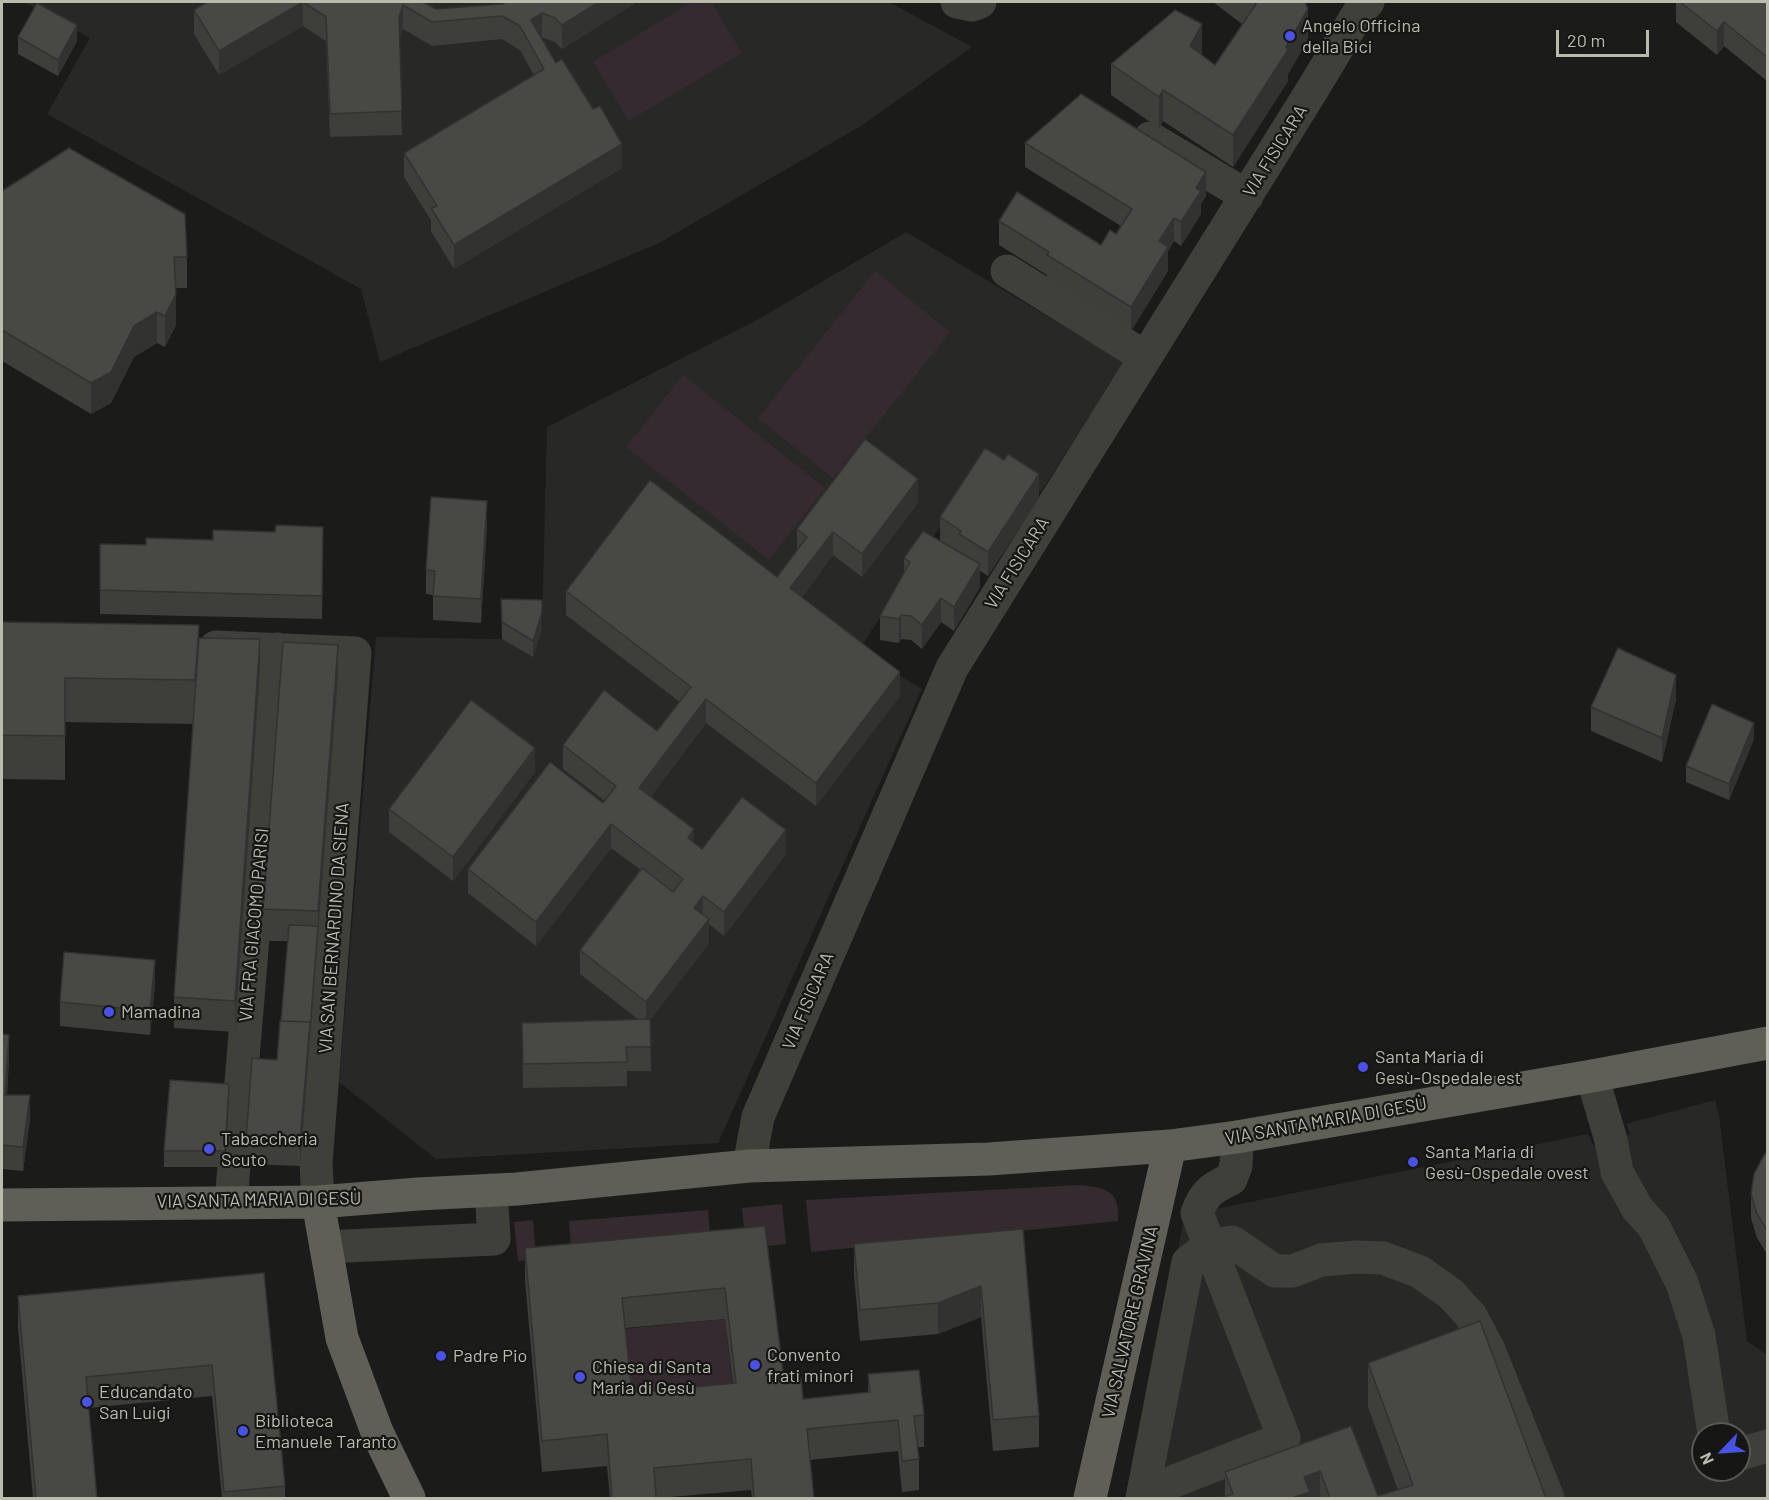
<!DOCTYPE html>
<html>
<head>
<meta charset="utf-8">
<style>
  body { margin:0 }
  #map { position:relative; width:1769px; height:1500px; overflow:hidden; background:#1b1c1a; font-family:Barlow,sans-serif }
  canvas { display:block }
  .frame { position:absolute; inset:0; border:3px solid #babaad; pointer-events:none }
  .north { position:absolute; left:1691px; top:1422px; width:60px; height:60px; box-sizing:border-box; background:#161715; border:2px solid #585852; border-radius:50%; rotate:245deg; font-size:16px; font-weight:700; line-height:24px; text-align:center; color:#babaad }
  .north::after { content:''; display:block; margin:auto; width:21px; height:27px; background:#4952e5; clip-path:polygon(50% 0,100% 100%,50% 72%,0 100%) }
  .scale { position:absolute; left:1556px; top:30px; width:93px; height:27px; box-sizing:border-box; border:3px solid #babaad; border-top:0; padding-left:8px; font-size:18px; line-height:21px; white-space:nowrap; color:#babaad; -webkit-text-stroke:4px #161715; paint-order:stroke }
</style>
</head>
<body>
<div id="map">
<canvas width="1769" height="1500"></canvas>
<div class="frame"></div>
<div class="north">N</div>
<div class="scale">20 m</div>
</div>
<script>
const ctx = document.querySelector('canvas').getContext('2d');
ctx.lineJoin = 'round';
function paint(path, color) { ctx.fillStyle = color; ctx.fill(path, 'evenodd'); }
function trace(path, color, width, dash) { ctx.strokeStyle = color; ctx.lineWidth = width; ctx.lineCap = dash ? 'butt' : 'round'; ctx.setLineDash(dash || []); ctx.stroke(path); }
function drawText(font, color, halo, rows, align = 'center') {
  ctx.font = font + ' Barlow,sans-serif'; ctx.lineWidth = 4.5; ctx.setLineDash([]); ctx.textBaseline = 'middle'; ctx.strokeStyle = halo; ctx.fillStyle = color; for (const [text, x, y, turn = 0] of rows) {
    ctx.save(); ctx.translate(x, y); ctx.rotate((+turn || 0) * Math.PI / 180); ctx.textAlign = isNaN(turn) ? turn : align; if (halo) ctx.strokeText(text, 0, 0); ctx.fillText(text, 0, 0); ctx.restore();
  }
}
paint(new Path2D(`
  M24,2H889L972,47L861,126L659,243L380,362L361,289L47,114L90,38Z
  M906,232L1124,362L1041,492L987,456L858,651L922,689L718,1143L436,1159L339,1082L376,637L502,639L533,656L542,629L547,427L759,319Z
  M1715,1100L1719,1116L1747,1341L1767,1355V1498H1128L1185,1215L1588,1134L1593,1145L1631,1134L1626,1124ZM1703,1434H1739V1470H1703Z`), '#282926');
paint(new Path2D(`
  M692,2H711L742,53L629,121L593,62Z
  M875,271L950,332L833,478L758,418Z
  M683,375L825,488L769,560L626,447Z
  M1080,1185C1106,1188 1120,1190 1118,1221L811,1252L806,1200Z
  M782,1204L786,1244L746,1248L742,1208Z
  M708,1210L711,1248L572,1259L569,1221Z
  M533,1220L536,1259L518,1261L514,1222Z
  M725,1319L736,1415L632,1424L622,1329Z`), '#342a30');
trace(new Path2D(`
  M957,2L972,5L980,2
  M1150,138L1247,196
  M1007,271L1145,357
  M216,647L355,653L316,1163L318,1202
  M1592,1076L1611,1140L1617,1172L1637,1208L1654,1227L1682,1283L1699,1336L1714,1434
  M749,1166L758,1117L952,668L1314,87L1359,12L1368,2
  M231,1202L277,649
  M326,1247L494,1239L491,1190
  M1739,1454L1768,1446
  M1144,1493L1284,1438L1197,1213C1204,1193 1212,1188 1231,1179L1236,1166L1237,1137
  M1142,1498L1188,1262L1209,1246L1232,1242L1275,1271H1293L1321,1260L1357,1257L1383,1258L1420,1272L1451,1294L1471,1316L1489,1350L1548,1498`), '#40403b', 33);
trace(new Path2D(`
  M318,1202L342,1338L377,1432L409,1498
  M2,1205L318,1202L418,1194L517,1189L749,1166L989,1159L1170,1146L1237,1137L1592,1076L1768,1043
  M1090,1498L1170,1146`), '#5f5f57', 33);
paint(new Path2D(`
  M207,2L425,3L436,9L637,2L562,49L555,42L541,37L556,63L622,168L454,269L431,231V220L404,177V153L534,75L520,50L502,39L432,46L403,29L399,39L402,135L330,137L326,41L303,26L219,75L194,34V10Z
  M1213,2H1305L1308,40L1288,74V81L1233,167L1163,121L1159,128L1111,95V64L1202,55L1215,65L1242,24Z
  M1676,2H1767V81L1724,46L1717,55L1676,22Z
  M18,37L77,41L58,76L18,54Z
  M1025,143L1206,196L1201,204V214L1181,246L1174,241L1168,251V271L1131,331L1047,279V275L999,245V221L1101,245L1116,234L1121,226L1025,167Z
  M2,191L187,257V288H176V325L165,347L157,343L134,357L111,403L91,414L2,361Z
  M1039,498L988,576L980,571V587L954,631L941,622L922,649L911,640L901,639L899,643L880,640V616L904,574V558L940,540V517Z
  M918,503L862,577L833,555L802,597L900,696L816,806L706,723L651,796L694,843L702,849L786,854L724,936L709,924V943L650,1020L651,1071H627V1086L523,1088L522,1023L639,1020L580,974V950L641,870L611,848L536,946L468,893V869L603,803L605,801L563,769V745L657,731L680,702L566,615V591L777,577L797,550V529Z
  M487,525L481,623L433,620V595L426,594V570Z
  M323,550L322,619L100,614V590Z
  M501,599L542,629L533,657L502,639Z
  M2,622L199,638L260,670L235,1032L174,1028V997L193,724L65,722V780L2,779Z
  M338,676L300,1166L246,1164V1140L277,1060L288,941H263V909Z
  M1676,699L1662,762L1591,731V707Z
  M1754,739L1729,800L1686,782V766Z
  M535,772L453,881L389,832V809Z
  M155,984L150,1035L60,1026V1002Z
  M2,1034L9,1059L7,1095L30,1119L23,1171L2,1169Z
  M229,1101L225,1167H164V1151Z
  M1767,1152V1254L1757,1238L1751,1218V1194Z
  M765,1226L784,1380L803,1399L868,1392V1374L924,1415V1447H918L919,1459V1490L902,1492L898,1451L810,1460L814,1498H752L751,1490L659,1498H610L607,1466L542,1472L525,1280V1248ZM725,1319L733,1384L632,1393L625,1328Z
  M1023,1229L1039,1416V1447L993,1451L981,1317L938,1334L860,1341L854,1275V1244Z
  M264,1273L285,1486V1498H222L212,1396L88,1408L97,1498H33L18,1327V1296Z
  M1368,1363L1546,1498H1220L1225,1497V1472L1351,1426L1378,1496L1398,1490L1368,1407Z`), '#3e3f3a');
paint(new Path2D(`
  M303,2V26L219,75V51Z
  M599,2H637L562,49V25Z
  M403,5V29L399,40V17Z
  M1308,9V40L1288,74V81L1233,167V135Z
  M542,13V37L531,44V20Z
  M1724,22V46L1717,55V31Z
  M1202,24V55L1190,46Z
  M77,25V41L58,76V60Z
  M1163,90V121L1159,128V97Z
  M622,144V168L454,269V245Z
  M1206,172V196L1201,204V214L1181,246V222L1196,188Z
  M1174,218V241L1168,251V271L1131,331V307L1159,241Z
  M176,294V325L165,347V316Z
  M157,312V343L134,357L111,403L91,414V383L134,326Z
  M1039,474V498L988,576V552Z
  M918,479V503L862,577V554Z
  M487,501V525L481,623V599Z
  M833,532V555L790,612V588Z
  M980,564V587L954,631V607Z
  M941,598V622L922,649V625Z
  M542,600V629L533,657V641Z
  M901,615V639L899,643V619Z
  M199,625V669L195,724V680Z
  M260,639V670L235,1032V1001Z
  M338,645V676L300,1166V1142L318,926V911Z
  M900,672V696L816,806V783Z
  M1676,675V699L1662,762V738Z
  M706,699V723L639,812V788Z
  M1754,723V739L1729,800V784Z
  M535,748V772L453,881V857Z
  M611,824V848L536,946V922Z
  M694,829V853L688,838Z
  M786,830V854L724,936V912Z
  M703,896V920L694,908Z
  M709,919V943L646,1025V1002Z
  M155,960V984L150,1035V1011Z
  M9,1035V1059L5,1119V1095Z
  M229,1084V1101L225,1167V1151Z
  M30,1095V1119L23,1171V1147Z
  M981,1286V1317L938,1334V1303Z
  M1320,1471V1498H1292L1304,1477Z`), '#323330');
const building = new Path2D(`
  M207,2H423L436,9L502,4L506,2H599L562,25L555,18L542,13L531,20L556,63L562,59L593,109L600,106L622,144L454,245L431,208L437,206L404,153L544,69L520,26L502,16L432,22L403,5L399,17L402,111L330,114L326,17L303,2L219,51L194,10Z
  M1253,2H1305L1308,9L1286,47L1288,50L1233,135L1163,90L1159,97L1111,64L1175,10L1202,24L1190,46L1215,65L1256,4Z
  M1680,2H1767V57L1724,22L1717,31Z
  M37,3L77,25L58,60L18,37Z
  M1081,94L1206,172L1196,188L1201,191L1181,222L1174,218L1159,241L1168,247L1131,307L1047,255L1049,252L999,221L1017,192L1101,245L1110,230L1116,234L1132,209L1025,143Z
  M69,148L185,214L187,257H174L176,294L165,316L157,312L134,326L111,372L91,383L2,330V191Z
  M865,439L918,479L862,554L833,532L790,588L900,672L816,783L706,699L639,788L694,829L688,838L702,849L742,797L786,830L724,912L703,896L694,908L709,919L646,1002L580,950L642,868L673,892L683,879L611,824L536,922L468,869L550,762L603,803L616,786L563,745L604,690L657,731L691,687L566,591L650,480L777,577L807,537L797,529Z
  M985,448L1004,460L1008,454L1039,474L988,552L959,534L961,531L940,517Z
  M431,497L487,501L481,599L433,596L435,571L426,570Z
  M276,525L323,527L322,596L100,590V544L146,545V538L213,540V530L275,532Z
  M923,531L980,564L954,607L941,598L922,625L911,616L901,615L899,619L880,616L910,562L904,558Z
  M501,599L542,600V613L533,641L502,622Z
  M2,622L199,625L195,680L65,678V736L2,735Z
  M199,638L260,639L235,1001L174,997Z
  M283,642L338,645L318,911L263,909Z
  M1618,648L1676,675L1662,738L1591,707Z
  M471,700L535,748L453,857L389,809Z
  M1712,704L1754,723L1729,784L1686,766Z
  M289,925L318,926L310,1030V1022L281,1021Z
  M64,952L155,960L150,1011L60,1002Z
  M650,1019L651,1047H626L627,1062L523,1064L522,1023Z
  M280,1021L310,1022L300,1142L246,1140L252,1058L277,1060Z
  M2,1034L9,1035L5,1095H30L23,1147L2,1145Z
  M170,1080L229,1084L225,1151H164Z
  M1767,1152V1230L1757,1214L1751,1194L1754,1174L1764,1155Z
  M765,1226L784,1380L801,1377L803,1399L870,1392L868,1374L919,1370L924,1415L914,1416L919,1459L902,1461L898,1420L807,1429L814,1498H754L751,1459L654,1468L656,1498H612L607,1434L542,1441L525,1248ZM725,1288L736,1383L632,1393L622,1298Z
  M1023,1229L1039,1416L993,1420L981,1286L938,1303L860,1310L854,1244Z
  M264,1273L285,1486L224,1492L212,1365L86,1377L97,1498H36L18,1296Z
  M1480,1321L1546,1498H1330L1320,1471L1304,1477L1310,1492L1292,1498H1220L1233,1494L1225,1472L1351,1426L1378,1496L1413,1485L1368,1363Z`);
paint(building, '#484944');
trace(building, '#323330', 1.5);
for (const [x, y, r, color] of [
  [1290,36,6,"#4952e5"],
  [109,1012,6,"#4952e5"],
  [1363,1067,6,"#4952e5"],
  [209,1149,6,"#4952e5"],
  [1413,1162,6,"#4952e5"],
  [441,1356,6,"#4952e5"],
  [755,1365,6,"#4952e5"],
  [580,1377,6,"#4952e5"],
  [87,1402,6,"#4952e5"],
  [243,1431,6,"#4952e5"]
]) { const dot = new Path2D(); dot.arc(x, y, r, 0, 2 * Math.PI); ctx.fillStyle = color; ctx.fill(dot); trace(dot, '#161715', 2); }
drawText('18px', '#babaad', '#161715', [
  ["Angelo Officina",1302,26],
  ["della Bici",1302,47],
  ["Mamadina",121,1012],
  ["Santa Maria di",1375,1057],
  ["Gesù-Ospedale est",1375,1078],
  ["Tabaccheria",221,1139],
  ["Scuto",221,1160],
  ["Santa Maria di",1425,1152],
  ["Gesù-Ospedale ovest",1425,1173],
  ["Convento",767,1355],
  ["frati minori",767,1376],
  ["Padre Pio",453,1356],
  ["Chiesa di Santa",592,1367],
  ["Maria di Gesù",592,1388],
  ["Educandato",99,1392],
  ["San Luigi",99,1413],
  ["Biblioteca",255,1421],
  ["Emanuele Taranto",255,1442]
], 'left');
drawText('18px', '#babaad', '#161715', [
  ["VIA FISICARA",1275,151,-58],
  ["VIA FISICARA",1017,563,-58],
  ["VIA FRA GIACOMO PARISI",254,925,-85],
  ["VIA SAN BERNARDINO DA SIENA",334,928,-86],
  ["VIA FISICARA",808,1001,-67],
  ["VIA SANTA MARIA DI GESÙ",1326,1121,-10],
  ["VIA SANTA MARIA DI GESÙ",259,1200,-1],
  ["VIA SALVATORE GRAVINA",1130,1322,-77]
]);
</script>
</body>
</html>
